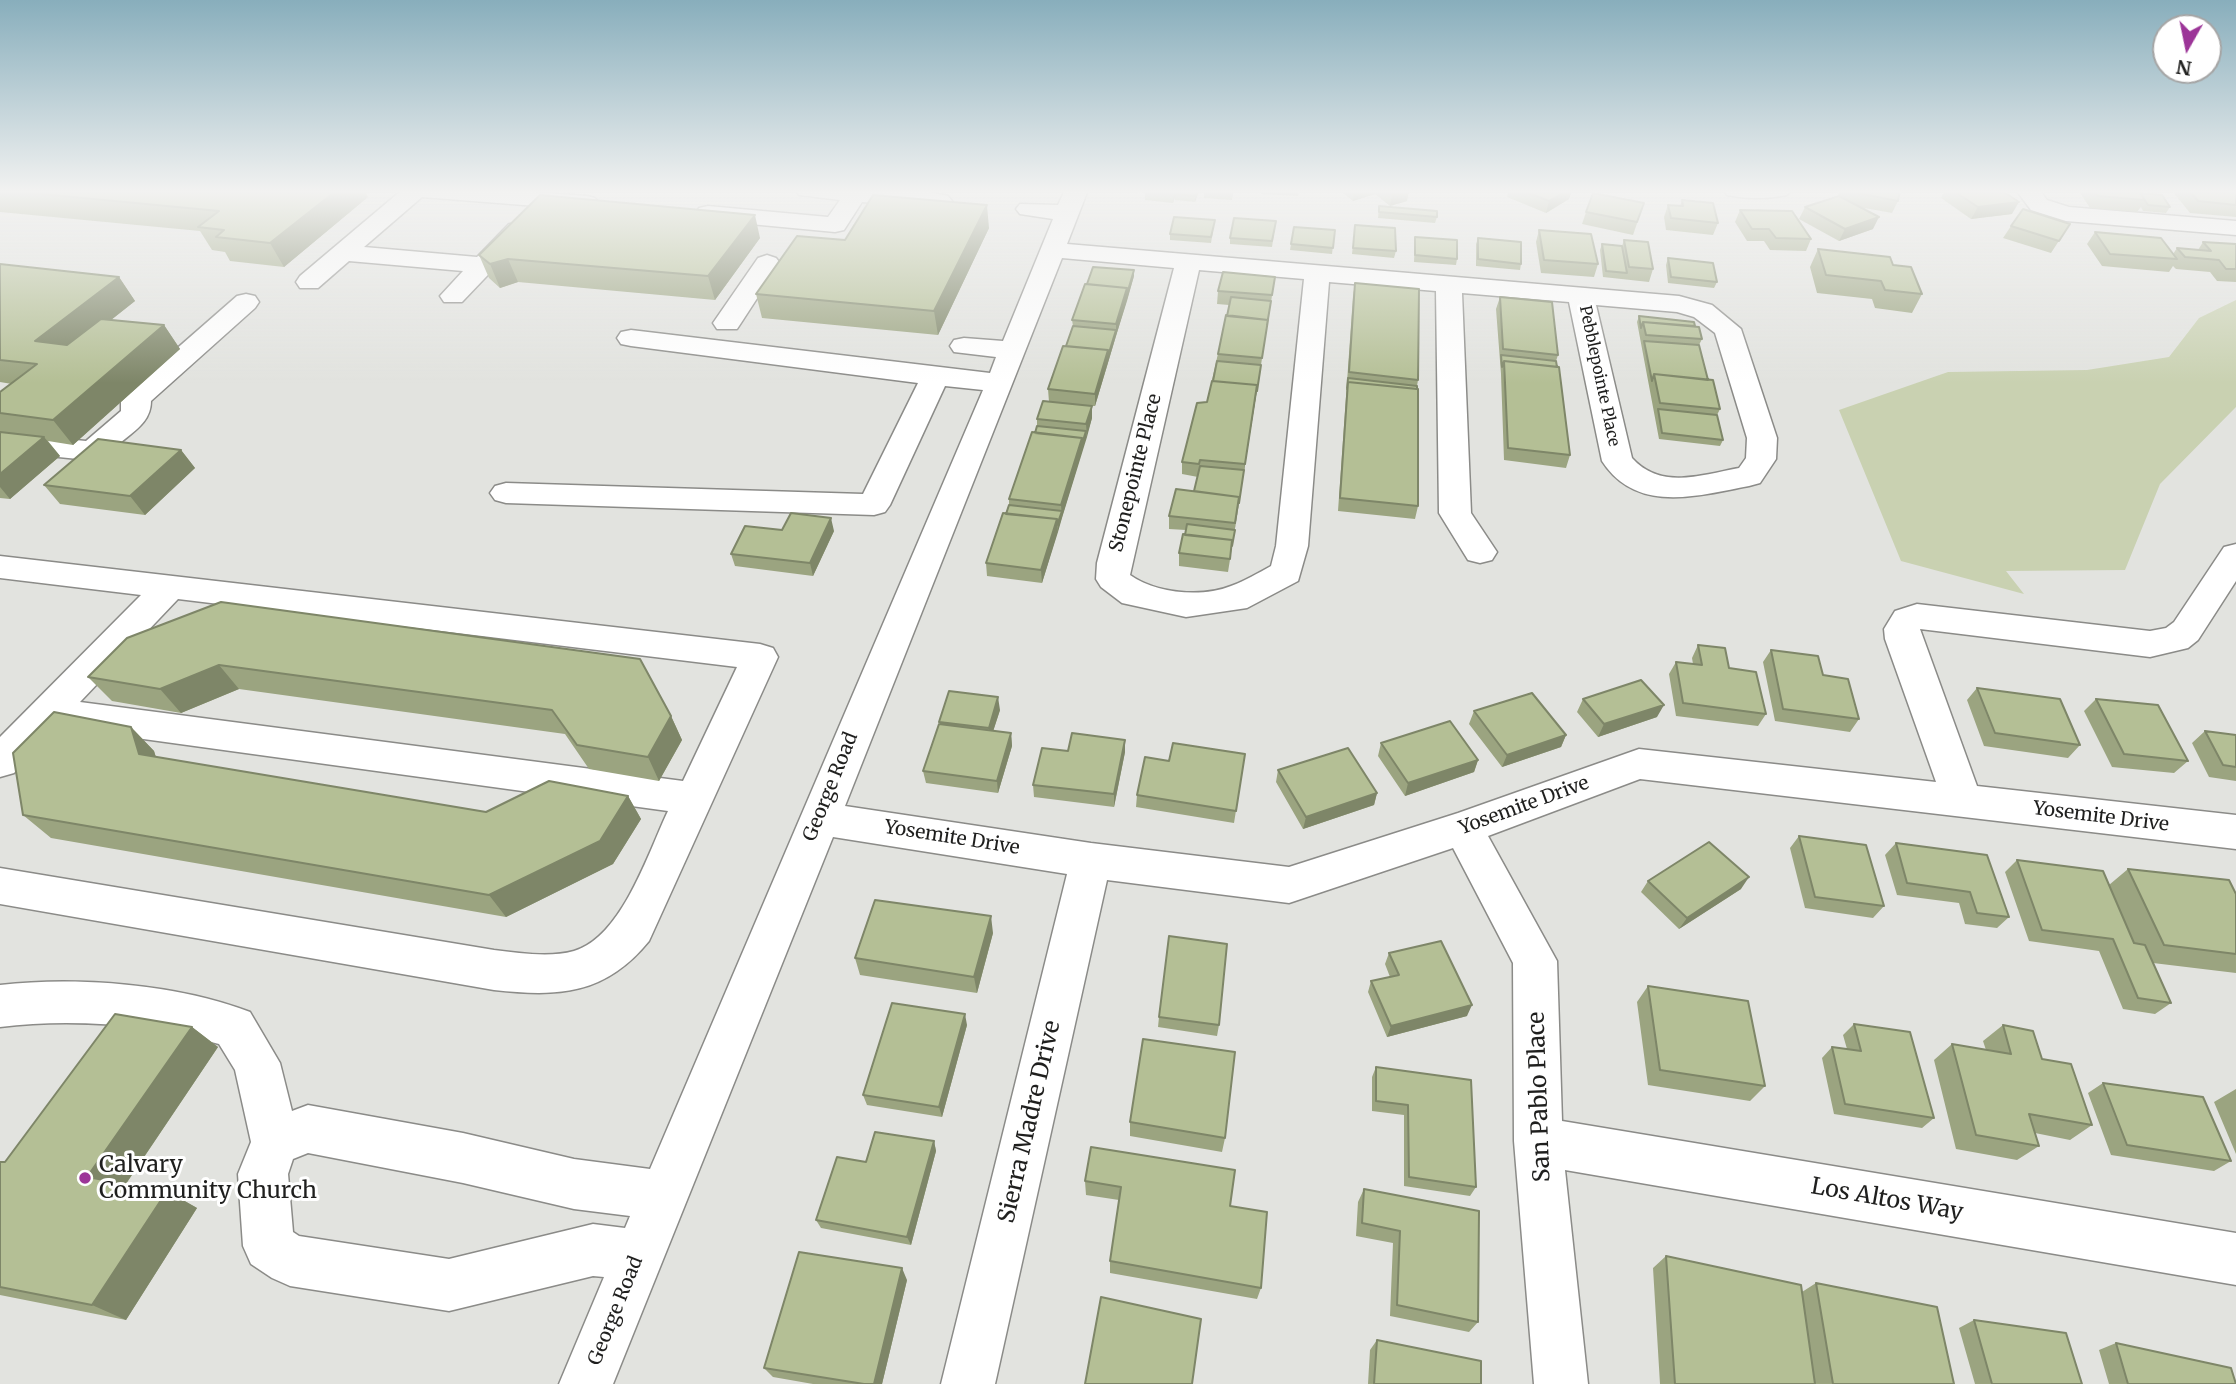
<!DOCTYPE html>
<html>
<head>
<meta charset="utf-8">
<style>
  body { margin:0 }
  #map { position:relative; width:2236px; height:1384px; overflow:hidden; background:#e2e3df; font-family:Merriweather,serif }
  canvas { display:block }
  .north { position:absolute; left:2152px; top:14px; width:70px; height:70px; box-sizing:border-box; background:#fff; border:2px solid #a5a5a5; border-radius:50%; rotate:189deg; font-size:19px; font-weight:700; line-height:28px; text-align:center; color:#1f1f1e }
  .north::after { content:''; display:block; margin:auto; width:24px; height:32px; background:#9c3598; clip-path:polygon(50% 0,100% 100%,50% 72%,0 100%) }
</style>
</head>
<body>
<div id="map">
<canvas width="2236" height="1384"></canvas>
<div class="north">N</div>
</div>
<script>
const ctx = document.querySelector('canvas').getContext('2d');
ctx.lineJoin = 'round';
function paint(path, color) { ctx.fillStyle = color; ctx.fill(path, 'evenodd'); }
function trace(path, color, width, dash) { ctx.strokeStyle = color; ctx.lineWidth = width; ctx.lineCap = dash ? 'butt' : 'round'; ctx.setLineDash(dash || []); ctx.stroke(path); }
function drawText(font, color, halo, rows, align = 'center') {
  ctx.font = font + ' Merriweather,serif'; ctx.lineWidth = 6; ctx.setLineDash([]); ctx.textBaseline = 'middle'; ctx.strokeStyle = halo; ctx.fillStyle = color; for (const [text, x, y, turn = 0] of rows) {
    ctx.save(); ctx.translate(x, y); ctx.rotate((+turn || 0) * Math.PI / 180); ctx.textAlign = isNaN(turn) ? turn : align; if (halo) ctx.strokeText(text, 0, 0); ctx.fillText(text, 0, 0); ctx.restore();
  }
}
paint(new Path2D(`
  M2236,300V407L2160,484L2125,570L2006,571L2024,594L1901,561L1839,410L1948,372L2087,370L2169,357L2199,318Z`), '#c9d1b1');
const minor = new Path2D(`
  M402,190H508L587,196L595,198L599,203L595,208L587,210L422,197L364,247L477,257L509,224H527L530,229L527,234L462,302H444L440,296L463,271L349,261L318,288H300L296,282L300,276Z
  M796,190C845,190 900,184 948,196L952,201L948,206L940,208L862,202L844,230L835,232L708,220L699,218L696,213L699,208L708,206L828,217L840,200L799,195Z
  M1065,190H1088L1067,244L1679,296L1712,305L1741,329L1777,438L1776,459L1760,483L1749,486C1697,496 1636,514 1602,461L1569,302L1462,293L1471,513L1497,552L1492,560L1480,563L1468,560L1439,513L1436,291L1329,282L1308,546L1298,581L1247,608L1186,617L1122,603L1101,587L1096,579L1097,563L1174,268L1062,258L845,806L1091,843L1289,867L1458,813L1639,749L1936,782L1885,639L1884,629L1895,611L1917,604L2150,631L2166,628L2174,622L2224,547L2236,544V581L2198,640L2188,648L2150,657L1920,629L1977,786L2236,815V849L1640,779L1488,836L1557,961L1562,1121L2236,1233V1285L1565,1170L1588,1384H1534L1514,1141L1513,963L1453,848L1289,903L1107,880L995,1384H941L1067,874L833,837L613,1384H559L604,1277L593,1276L449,1311L290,1286L272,1278L251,1264L243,1246L238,1174L251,1142L235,1070L219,1044C150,1024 71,1018 0,1027V985C76,976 178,984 250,1012L280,1063L292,1111L308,1105L463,1133L574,1159L650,1169L983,390L945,386L890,505L885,512L874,515L506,503L495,500L490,493L495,486L506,483L863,494L918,383L631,346L621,344L617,338L621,332L631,330L990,373L996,357L954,352L950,346L954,340L964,338L1003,341L1053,219L1020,214L1016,209L1020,204L1058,205ZM1199,270L1304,279L1276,546L1271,566C1258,573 1245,581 1231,586C1201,598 1155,593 1130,575ZM1596,305L1677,312L1694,317L1715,333L1747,438L1746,458L1739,468C1701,475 1661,490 1632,458ZM308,1153L463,1183L574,1209L630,1216L625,1228L593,1224L449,1259L299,1236L293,1232L288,1174L293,1159Z
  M1723,190H1791L1787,195C1770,199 1744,199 1727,195Z
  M2016,190H2040L2047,200L2069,207L2236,221V235L2066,221L2031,210Z
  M767,255L776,258L780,263L741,323L737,329H717L713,323L758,258Z
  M246,294L255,296L259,302L255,308L151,401C151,422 134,431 119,444L128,446L132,453L128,460L117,463L0,451V433L86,441L121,411V399L126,393L237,296Z
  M0,556L760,644L773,648L778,657L649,941C605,995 559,997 494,990L0,904V868L494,950C520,953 549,958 574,951C622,937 648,853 668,811L56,727L14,773L0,777V737L141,595L0,578ZM178,599L737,667L683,781L80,702Z`);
trace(minor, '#8b8b88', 3);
paint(minor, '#fff');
paint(new Path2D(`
  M0,190H364L368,197L284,267L230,261L225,252L212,250L200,231L0,212Z
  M1120,190H1234L1232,200L1204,198V190H1199L1195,202L1175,200V196L1173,203L1145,200V193Z
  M1261,190H1299L1298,196L1261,194Z
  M1339,190H1409L1407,201L1390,206L1375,194L1353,201Z
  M1509,190H1572L1569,199L1546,213L1507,197Z
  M1839,190H1900L1898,201L1892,213L1859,207L1873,229L1839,241L1799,219L1805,207L1838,196Z
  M1945,190H2001L2012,214L1971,219L1941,198Z
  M2078,190H2138L2140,193L2170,207L2166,213L2143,211L2141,207L2137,212L2090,208Z
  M2174,190H2223L2236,191V217L2190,213L2173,192Z
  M1682,200L1718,223L1713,235L1666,230L1664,217L1668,205L1680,206Z
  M1644,203L1633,235L1582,224L1586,212Z
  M1379,206L1437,217L1435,223L1378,218Z
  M1740,210L1811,239L1806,251L1770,250L1764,241H1747L1735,222Z
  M1215,220L1211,243L1170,240V234Z
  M1276,221L1272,247L1230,244V238Z
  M2070,224L2051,253L2003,238L2011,226Z
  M1355,225L1396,251L1394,258L1352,254Z
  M1294,227L1335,230L1332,254L1290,250Z
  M989,228L938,335L762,318L756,294L845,240Z
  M1539,230L1598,264L1594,277L1541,273L1536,242Z
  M2095,232L2173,254L2177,248L2198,250L2203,242L2236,244V282L2217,281L2210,272L2176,269L2173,266L2169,272L2102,266L2087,244Z
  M1415,237L1457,259L1456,265L1414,262Z
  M760,238L715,300L518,282L500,288L489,278L479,255Z
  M1478,238L1521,264L1520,270L1476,266V244Z
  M1624,240L1653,269L1649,282L1603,277L1600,250L1602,244L1622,246Z
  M1818,249L1922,294L1912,313L1875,308L1872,299L1817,293L1810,267Z
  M1668,258L1717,282L1714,288L1668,283L1666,265Z
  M0,264L119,277L135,301L111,320L164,325L180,349L73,445L48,441L60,456L10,499L0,498V392L12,384L0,382Z
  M1134,276L1095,406H1092V418L1042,583L987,576L986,563L1009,505V499L1037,426V419L1049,402L1048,389L1066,346L1073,326L1072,320Z
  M1275,277L1228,572L1179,566V553L1186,530L1169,529V516L1194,491L1198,477L1182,474V462L1207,402L1229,305L1217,304L1218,291Z
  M1355,283L1418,380L1417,386L1418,506L1415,519L1338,511L1353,296Z
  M1500,297L1558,355L1556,361L1570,455L1566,468L1504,460L1501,374L1496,309Z
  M1639,316L1695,326L1702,339L1699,345L1708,380L1720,409L1717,415L1723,440L1720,446L1659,439L1637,322Z
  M181,450L195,468L145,515L60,504L44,485Z
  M782,530L834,531L813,576L735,566L731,554Z
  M127,638L671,716L682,740L659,781L589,769L565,734L239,689L181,713L112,701L88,677Z
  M1698,645L1729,668L1766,714L1758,726L1676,716L1669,674L1676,662L1693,664L1692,658Z
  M1771,650L1823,675L1859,719L1850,732L1775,721L1763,662Z
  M1977,688L2080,745L2068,758L1984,746L1967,700Z
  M1583,699L1657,717L1598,737L1577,712Z
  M2096,699L2188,761L2174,773L2112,767L2084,711Z
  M1000,710L993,731L1011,733L1012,746L998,793L926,783L923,771L940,724L939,722Z
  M1474,711L1566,735L1561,747L1502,767L1469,724Z
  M131,727L154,751L156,757L486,812L628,796L641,819L613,864L506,917L51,838L23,815Z
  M2205,731L2236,735V781L2209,777L2192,743Z
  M1125,740V752L1114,807L1034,797L1033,785L1068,751Z
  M1381,743L1478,760L1474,772L1405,796L1378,756Z
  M1245,754L1234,823L1136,807L1137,795L1169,761Z
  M1278,770L1377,793L1374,805L1303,829L1276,782Z
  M1799,836L1884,906L1873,918L1805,908L1790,848Z
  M1896,843L2009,917L1997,928L1965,924L1959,903L1897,895L1885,855Z
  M2017,860L2109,885L2128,869L2236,894V973L2153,963L2171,1003L2155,1014L2123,1009L2099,951L2029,941L2005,872Z
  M1648,881L1741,889L1679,929L1641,892Z
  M993,933L977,993L860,975L855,958Z
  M1389,953L1467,1016L1387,1037L1368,992L1371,981L1390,977L1385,964Z
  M1648,986L1765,1086L1750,1101L1648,1085L1637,1002Z
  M1159,1017L1219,1025L1217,1036L1158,1027Z
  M1854,1024L1934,1118L1922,1128L1834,1114L1822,1058L1832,1047L1847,1049L1843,1035Z
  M967,1025L942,1117L867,1105L863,1095Z
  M2003,1025L2042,1059L2092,1125L2070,1140L2035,1133L2039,1146L2017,1160L1956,1149L1934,1060L1952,1044L1986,1050L1983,1041Z
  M192,1027L218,1047L126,1184L167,1191L197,1208L126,1320L0,1295V1162H5Z
  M1376,1067L1476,1187L1470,1196L1404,1186V1115L1372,1111V1077Z
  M2103,1083L2231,1161L2214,1171L2111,1155L2088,1093Z
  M2236,1089V1154L2214,1102Z
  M1130,1122L1225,1138L1222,1152L1130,1136Z
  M934,1141L936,1151L911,1245L821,1228L816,1220L866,1162Z
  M1085,1181L1230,1206L1261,1288L1257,1299L1110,1273V1261L1119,1200L1086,1195Z
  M1364,1189L1478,1322L1469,1332L1390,1316L1393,1243L1356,1236L1358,1202Z
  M1666,1256L1802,1292L1816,1283L1954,1384H1660L1653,1268Z
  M907,1280L882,1384H813L773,1377L764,1368Z
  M1974,1320L2082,1384H1975L1959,1328Z
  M1377,1340L1481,1384H1368L1370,1350Z
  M2116,1343L2236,1384H2109L2099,1350Z`), '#9ba480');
paint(new Path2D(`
  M337,190H364L368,197L284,267L270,243Z
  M1174,190H1178L1173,203Z
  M1198,190H1199V192L1195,202V196Z
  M1354,190H1376L1375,194L1353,201Z
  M1406,190H1409L1407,201L1390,206L1392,194Z
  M1568,190H1572L1569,199L1546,213L1549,201Z
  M2019,202L2012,214L1971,219L1978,207Z
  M987,205L989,228L938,335L934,311Z
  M755,215L760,238L715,300L708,276Z
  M1879,217L1873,229L1839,241L1845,229Z
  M508,259L518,282L500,288L490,264Z
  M1134,270V276L1127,301V294Z
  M119,277L135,301L54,365L35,341Z
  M1127,288V301L1116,336V324Z
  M164,325L180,349L73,445L53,420Z
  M1116,330V336L1095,406V394L1108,350Z
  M1260,371L1231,553L1257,385Z
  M1092,406V418L1087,437L1086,424Z
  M1086,431L1087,437L1062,518L1061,505L1082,438Z
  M44,437L60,456L10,499L0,487V474Z
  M181,450L195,468L145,515L130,496Z
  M1062,511V518L1058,532L1057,525Z
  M831,518L834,531L813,576L810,563Z
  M1057,519L1058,532L1042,583L1041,570Z
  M219,665L239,689L181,713L160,689Z
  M998,697L1000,710L990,741L989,728Z
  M1664,705L1657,717L1598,737L1604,724Z
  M671,716L682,740L659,781L648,757Z
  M131,727L154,751L162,778L139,754Z
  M1011,733L1012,746L998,793L997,781Z
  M1566,735L1561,747L1502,767L1507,755Z
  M1125,740V752L1114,807V794Z
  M1478,760L1474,772L1405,796L1408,783Z
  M1377,793L1374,805L1303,829L1306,817Z
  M628,796L641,819L613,864L506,917L489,895Z
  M1749,877L1741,889L1679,929L1687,918Z
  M991,916L993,933L977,993L974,977Z
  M1472,1005L1467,1016L1387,1037L1391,1026Z
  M965,1014L967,1025L942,1117L939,1107Z
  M192,1027L218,1047L119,1194L87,1177Z
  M934,1141L936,1151L911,1245L907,1237Z
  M167,1191L197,1208L126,1320L92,1305Z
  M902,1268L907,1280L882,1384H874Z`), '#7e8668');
const building = new Path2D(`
  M0,190H337L270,243L216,237L224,230L198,227L219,211Z
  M1177,190H1198L1195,196L1176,194Z
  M1387,190H1406L1392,194Z
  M1521,190H1568L1549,201Z
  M1842,190H1900L1898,201Z
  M1952,190H2001L2019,202L1978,207Z
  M2093,190H2138L2145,200L2098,196Z
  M2189,190H2223L2236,191V205L2198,201Z
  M1593,193L1644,203L1637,222L1586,212Z
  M2140,193L2162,195L2170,207L2148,205Z
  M540,195L755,215L708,276L508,259L490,264L479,255Z
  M873,195L987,205L934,311L756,294L797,236L845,240Z
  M1839,196L1879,217L1845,229L1805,207Z
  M1682,200L1713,203L1718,223L1671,218L1668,205L1683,206Z
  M1379,206L1437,211V217L1379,212Z
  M2023,209L2070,224L2059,241L2011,226Z
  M1740,210L1792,211L1811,239L1776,238L1769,229H1752Z
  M1174,217L1215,220L1211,237L1170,234Z
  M1234,218L1276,221L1272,241L1230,238Z
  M1355,225L1395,228L1396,251L1353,248Z
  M1294,227L1335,230L1333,248L1291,244Z
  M1539,230L1591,234L1598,264L1544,260Z
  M2095,232L2161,238L2177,259L2110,254Z
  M1415,237L1457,240V259L1415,255Z
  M1478,238L1521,242V264L1478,259Z
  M1624,240L1648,242L1653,269L1629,267Z
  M2203,242L2236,244V269H2226L2219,260L2185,257L2177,248L2211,251Z
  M1602,244L1622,246L1627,273L1606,271Z
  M1818,249L1890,257L1893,265L1911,267L1922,294L1885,290L1881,281L1826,275Z
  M1668,258L1713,263L1717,282L1671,277Z
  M0,264L119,277L35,341L67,345L101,319L164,325L53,420L0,413V392L37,364L0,360Z
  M1093,267L1134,270L1127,294V288L1087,284Z
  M1223,272L1275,277L1272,295L1218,291Z
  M1355,283L1419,289L1418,380L1349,372Z
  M1085,284L1127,288L1116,324L1072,320Z
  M1231,297L1271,301L1267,325L1268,320L1227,316Z
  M1500,297L1552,302L1558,355L1503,349Z
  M1226,315L1268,320L1262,358L1218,354Z
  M1639,316L1694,322L1695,326L1643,322L1641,328Z
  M1643,322L1699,327L1702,339L1646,335Z
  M1073,326L1116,330L1108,356V350L1066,346Z
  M1644,341L1699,345L1708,380L1654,374L1652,381Z
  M1063,346L1108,350L1095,394L1048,389Z
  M1501,355L1556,361L1557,367L1504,361L1502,367Z
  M1217,361L1261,365L1257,391V385L1213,381Z
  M1504,361L1559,367L1570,455L1508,448Z
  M1654,374L1713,380L1720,409L1660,403Z
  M1348,378L1417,386V389L1348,382L1347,389Z
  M1212,381L1257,385L1245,464L1200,460L1199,464L1182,462L1197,403L1207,402Z
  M1348,382L1418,389V506L1340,498Z
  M1043,401L1092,406L1086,424L1037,419Z
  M1658,409L1717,415L1723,440L1662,433Z
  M1037,426L1086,431L1082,444V438L1035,433Z
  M0,432L44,437L0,474Z
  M1032,432L1082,438L1061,505L1009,499Z
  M98,439L181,450L130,496L44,485Z
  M1200,466L1244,470L1239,503V497L1194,491Z
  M1176,489L1239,497L1235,523L1169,516Z
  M1009,505L1062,511L1057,525V519L1006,514Z
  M791,513L831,518L810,563L731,554L745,526L782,530Z
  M1003,513L1057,519L1041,570L986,563Z
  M1187,524L1235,530L1232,546V540L1185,535Z
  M1183,534L1232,540L1230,559L1179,553Z
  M221,602L640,659L671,716L648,757L577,745L552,710L219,665L160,689L88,677L127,638Z
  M1698,645L1725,648L1729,668L1756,672L1766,714L1683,703L1676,662L1702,665Z
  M1771,650L1818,656L1823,675L1848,679L1859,719L1783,709Z
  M1641,680L1664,705L1604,724L1583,699Z
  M1977,688L2060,699L2080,745L1995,733Z
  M949,691L998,697L989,728L939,722Z
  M1532,693L1566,735L1507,755L1474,711Z
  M2096,699L2158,705L2188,761L2124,754Z
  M54,712L131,727L139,754L486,812L549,781L628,796L600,841L489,895L23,815L13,753Z
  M1450,721L1478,760L1408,783L1381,743Z
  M939,724L1011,733L997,781L923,771Z
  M2205,731L2236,735V767L2223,765Z
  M1072,733L1125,740L1114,794L1033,785L1042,748L1068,751Z
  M1173,743L1245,754L1236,811L1137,795L1145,757L1169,761Z
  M1348,748L1377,793L1306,817L1278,770Z
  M1799,836L1866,845L1884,906L1815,897Z
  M1709,842L1749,877L1687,918L1648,881Z
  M1896,843L1987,855L2009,917L1977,913L1970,892L1907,883Z
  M2017,860L2103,871L2134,943L2145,945L2171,1003L2138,998L2113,939L2042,930Z
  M2128,869L2229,880L2236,894V954L2164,945Z
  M875,900L991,916L974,977L855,958Z
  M1169,936L1227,944L1219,1025L1159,1017Z
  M1441,941L1472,1005L1391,1026L1371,981L1399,975L1389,953Z
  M1648,986L1748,1001L1765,1086L1660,1070Z
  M892,1003L965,1014L939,1107L863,1095Z
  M115,1014L192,1027L87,1177L167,1191L92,1305L0,1287V1162H5Z
  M1854,1024L1910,1032L1934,1118L1845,1104L1832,1047L1861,1051Z
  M2003,1025L2033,1031L2042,1059L2071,1064L2092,1125L2029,1114L2039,1146L1976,1135L1952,1044L2011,1054Z
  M1143,1039L1235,1052L1225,1138L1130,1122Z
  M1376,1067L1471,1080L1476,1187L1409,1177L1408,1105L1376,1101Z
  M2103,1083L2203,1097L2231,1161L2127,1145Z
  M875,1132L934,1141L907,1237L816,1220L837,1157L866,1162Z
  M1091,1147L1235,1170L1230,1206L1267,1212L1261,1288L1110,1261L1121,1187L1085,1181Z
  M1364,1189L1479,1211L1478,1322L1397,1305L1400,1231L1362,1223Z
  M799,1252L902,1268L874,1384H864L764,1368Z
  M1666,1256L1801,1285L1815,1384H1675Z
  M1816,1283L1937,1307L1954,1384H1833Z
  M1101,1297L1201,1319L1192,1384H1085Z
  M1974,1320L2066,1333L2082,1384H1992Z
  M1377,1340L1481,1361V1384H1374Z
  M2116,1343L2231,1368L2236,1384H2128Z`);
paint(building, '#b4bf95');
trace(building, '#7e8668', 2);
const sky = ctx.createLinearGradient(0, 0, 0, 383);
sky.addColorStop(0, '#88aebc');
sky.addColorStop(0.5, '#f2f2f1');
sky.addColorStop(1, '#f2f2f100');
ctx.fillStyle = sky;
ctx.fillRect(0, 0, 2236, 383);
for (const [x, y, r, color] of [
  [85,1178,7,"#9c3598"]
]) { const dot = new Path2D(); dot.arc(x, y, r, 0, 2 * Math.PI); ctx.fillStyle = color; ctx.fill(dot); trace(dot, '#fff', 2.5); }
drawText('16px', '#1f1f1e', '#fff', [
  ["Pebblepointe Place",1599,376,78]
]);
drawText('19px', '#1f1f1e', '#fff', [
  ["Stonepointe Place",1136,473,-76],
  ["George Road",831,787,-68],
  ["Yosemite Drive",1524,806,-20],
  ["Yosemite Drive",2101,817,7],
  ["Yosemite Drive",952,838,9],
  ["George Road",616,1311,-68]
]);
drawText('23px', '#1f1f1e', '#fff', [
  ["San Pablo Place",1540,1097,-92],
  ["Sierra Madre Drive",1030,1122,-77],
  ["Los Altos Way",1887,1200,10]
]);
drawText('23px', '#1f1f1e', '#fff', [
  ["Calvary",99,1165],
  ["Community Church",99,1191]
], 'left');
</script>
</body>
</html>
